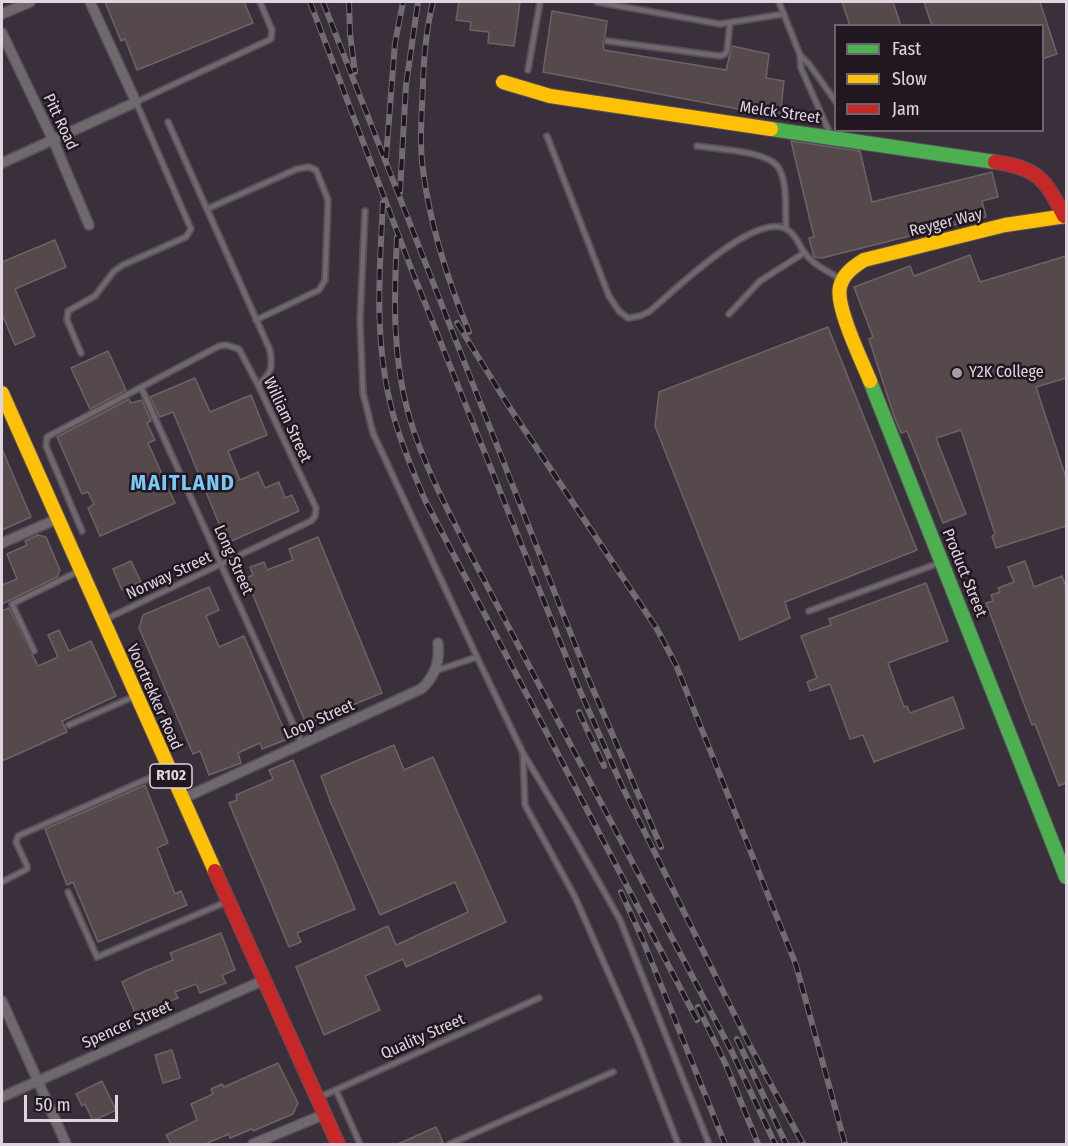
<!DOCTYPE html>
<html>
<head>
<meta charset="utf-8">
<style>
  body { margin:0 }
  #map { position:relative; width:1068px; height:1146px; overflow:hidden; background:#3a303c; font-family:"Fira Sans Condensed",sans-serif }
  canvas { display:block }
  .frame { position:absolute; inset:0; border:3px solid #e0d4e1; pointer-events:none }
  .legend { position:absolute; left:834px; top:24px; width:210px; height:108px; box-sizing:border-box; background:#201721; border:2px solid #6d636e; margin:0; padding:8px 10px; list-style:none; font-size:18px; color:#e0d4e1 }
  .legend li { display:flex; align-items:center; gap:12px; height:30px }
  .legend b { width:30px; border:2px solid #6d636e }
  .scale { position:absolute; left:24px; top:1095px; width:94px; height:27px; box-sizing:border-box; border:3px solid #e0d4e1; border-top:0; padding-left:8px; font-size:18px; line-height:21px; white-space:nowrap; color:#e0d4e1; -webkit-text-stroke:4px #201721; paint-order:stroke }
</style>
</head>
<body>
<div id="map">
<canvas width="1068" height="1146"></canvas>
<div class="frame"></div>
<ul class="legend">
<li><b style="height:8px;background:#4caf50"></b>Fast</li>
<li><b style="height:8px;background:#ffc107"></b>Slow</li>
<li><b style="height:8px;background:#c62828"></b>Jam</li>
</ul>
<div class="scale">50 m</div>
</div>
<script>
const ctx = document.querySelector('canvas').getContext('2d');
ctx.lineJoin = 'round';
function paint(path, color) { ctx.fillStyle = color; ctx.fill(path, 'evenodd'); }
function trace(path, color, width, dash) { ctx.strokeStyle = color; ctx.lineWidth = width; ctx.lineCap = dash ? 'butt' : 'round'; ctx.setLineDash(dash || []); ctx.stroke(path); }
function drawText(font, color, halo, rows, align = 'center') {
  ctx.font = font + ' "Fira Sans Condensed",sans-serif'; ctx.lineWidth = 5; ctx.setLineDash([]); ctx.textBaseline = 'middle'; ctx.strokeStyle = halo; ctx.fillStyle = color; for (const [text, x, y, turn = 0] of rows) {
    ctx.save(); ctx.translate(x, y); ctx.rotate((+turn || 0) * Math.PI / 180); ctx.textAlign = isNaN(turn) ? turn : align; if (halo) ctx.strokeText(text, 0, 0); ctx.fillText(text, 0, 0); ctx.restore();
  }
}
const building = new Path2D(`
  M105,2H244L253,23L137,70L125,39L121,41Z
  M459,2H520L514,46L488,43L489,32L470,30L471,22L456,20Z
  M842,2H893L901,26H850Z
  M924,2H1040L1057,54L1042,59V26H932Z
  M552,11L607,21L605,37L603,41L604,50L726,70L732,46L769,54L766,78L784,81L780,117L543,72Z
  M791,141L860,151L872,202L992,172L998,197L982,201L986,217L822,258L814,257L809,238L814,237Z
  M55,240L66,267L15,289L35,336L15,345L2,314V262Z
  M970,255L980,282L1066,256V378L1036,387L1066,478V526L996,548L992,536L995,534L961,430L936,438L966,514L943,523L907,431L901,433L894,416L869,339L873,337L854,287L910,266L914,276Z
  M828,327L917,550L785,602L790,618L740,640L655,426L659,392Z
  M108,351L126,390L90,409L71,368Z
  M195,378L210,412L251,395L267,435L228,451L240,480L258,472L265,488L279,482L285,498L292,495L299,511L227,543L173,412L160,417L150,397Z
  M129,399L131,403L142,400L151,421L147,423L155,440L148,443L175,503L100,536L88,508L94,504L88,492L82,494L57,437Z
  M2,449L31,517L2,530Z
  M38,535L46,537L60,570L57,577L2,604V585L17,579L7,554L27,545L25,541Z
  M318,537L382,693L306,724L246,578L253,575L250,567L264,562L267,570L293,560L289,549Z
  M131,561L141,582L122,590L113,569Z
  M1025,561L1034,587L1062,576L1066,587V783L1059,786L1035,724L1032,725L986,603L993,601L991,595L1000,592L998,588L1014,582L1008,567Z
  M926,583L948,641L888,663L904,707L907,706L910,713L953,697L964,728L874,762L863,735L850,739L830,684L810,691L807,682L817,678L801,636L831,625L829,619Z
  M209,587L219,610L206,616L219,647L244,636L288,739L262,749L260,743L238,753L241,763L209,775L200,751L193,754L139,628L143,615Z
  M9,608L38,666L58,657L48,635L59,630L69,651L91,641L116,696L62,721L67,732L2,761V611Z
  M394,745L404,770L433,757L506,922L406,967L403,959L365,976L380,1010L324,1035L296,967L388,926L396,945L468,912L455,882L380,915L331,803L321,776Z
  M293,760L355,909L297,933L301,942L289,947L229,803L237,800L236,795L273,779L269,770Z
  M145,785L168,843L157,848L175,894L181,891L187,905L98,942L73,882L67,885L45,829Z
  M221,933L235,970L222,975L226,983L200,993L196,984L175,992L178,998L136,1015L122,982L145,971L173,960L170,953Z
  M172,1050L180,1078L163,1083L155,1055Z
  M278,1063L298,1103L293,1114L253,1131L252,1129L230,1138L229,1134L205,1144H171L166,1135L197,1120L191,1104L213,1094L211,1089L222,1084L224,1087Z
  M102,1081L116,1110L93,1121L85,1104L82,1106L76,1094Z
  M436,1127L443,1142L437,1144H398Z`);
paint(building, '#55494c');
trace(building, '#6d6365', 1.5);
const lane = new Path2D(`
  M597,2L720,24L784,14
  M779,2L800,55L801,68L831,136
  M607,41L720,56L725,54L727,51L730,23
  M800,55L809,64L836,102
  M528,70L540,2
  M168,122L270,350C273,368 272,372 258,385
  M547,136L609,296L619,311L628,318L640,316L650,311C675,290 757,209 788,230C797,236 798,244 804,252C813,265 829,272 841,279
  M697,146C717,149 767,151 778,167C788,181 785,212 786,228
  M207,209L297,169L309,167L316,170L328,200L325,280L319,290L256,320
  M365,211L360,320L363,393L373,433L477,657L435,671
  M729,314L760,281L804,253
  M81,353L67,320L68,311L95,296L114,271L123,265L186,237L191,229L136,102L271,39L272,30L260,2
  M141,387L302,744
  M82,531L46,446L47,437L219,346L226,345L239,349L258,385L316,508L315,516L311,521L104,620
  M809,611L939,563
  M34,651L12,604L79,571
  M477,657L523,753L574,838L620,920L709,1144
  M69,725L133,697
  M523,755L525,805L575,897L638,1040L678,1144
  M2,882L27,869V866L16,842L18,836L168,770
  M68,892L97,957L226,902
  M336,1090L360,1144
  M320,1097L539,998
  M450,1144L613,1072`);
const street = new Path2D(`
  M2,14L30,2
  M2,33L53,140L89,225
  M2,163L136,102L90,2
  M2,543L57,519
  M182,799L421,689C435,677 440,662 438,643
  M2,1001L66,1144
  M2,1097L264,980
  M253,1144L325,1114`);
const fast = new Path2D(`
  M771,129L995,162
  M870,381L1066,877`);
const slow = new Path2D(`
  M503,82L550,96L771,129
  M870,381C862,361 835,306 840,287C843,274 853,267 864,260L1005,225L1066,216
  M2,393L215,871`);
const jam = new Path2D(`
  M995,162C1038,168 1045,179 1064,216
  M215,871L338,1144`);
trace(lane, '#574e59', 8);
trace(street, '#574e59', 12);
trace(fast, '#574e59', 16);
trace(slow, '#574e59', 16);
trace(jam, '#574e59', 16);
trace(lane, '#6f686d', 4.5);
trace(street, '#6f686d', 9);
trace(fast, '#4caf50', 14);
trace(slow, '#ffc107', 14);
trace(jam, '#c62828', 14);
const rail = new Path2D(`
  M310,2L409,263L577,684L621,784L749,1044L803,1144
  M323,2L589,680L661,847
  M349,2L350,34L355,72
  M433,2C426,29 424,55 423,83C422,112 419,141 423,170C430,225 448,281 469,332
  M386,158L395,43L403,2
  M400,192L406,85L418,2
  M383,203C379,274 374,345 393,414C401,443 413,472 425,500L697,1020
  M397,237C394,297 392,357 409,416C422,460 443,501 464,542L732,1052L775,1144
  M457,323L508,405L657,629L676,665L796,965L845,1144
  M579,712L604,766
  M621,892L642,938L725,1144
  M698,1007L726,1065L758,1144
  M737,1039L786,1144`);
trace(rail, '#716c71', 6);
trace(rail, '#201721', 4, [11]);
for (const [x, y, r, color] of [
  [957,373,6,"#a69ba7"]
]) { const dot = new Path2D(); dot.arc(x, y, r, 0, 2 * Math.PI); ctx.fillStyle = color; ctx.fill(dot); trace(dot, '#201721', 2); }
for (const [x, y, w] of [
  [171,776,42]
]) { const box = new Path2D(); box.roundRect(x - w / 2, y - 12, w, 24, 4.5); ctx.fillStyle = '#201721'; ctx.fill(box); trace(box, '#e0d4e1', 1.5); }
drawText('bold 15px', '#e0d4e1', null, [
  ["R102",171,776]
]);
drawText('16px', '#e0d4e1', '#201721', [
  ["Melck Street",780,113,8],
  ["Pitt Road",60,122,65],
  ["Reyger Way",946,223,-14],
  ["William Street",287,420,65],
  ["Long Street",233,560,66],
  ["Product Street",964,573,68],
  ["Norway Street",169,576,-25],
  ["Voortrekker Road",154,697,66],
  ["Loop Street",319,720,-24],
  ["Spencer Street",127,1025,-24],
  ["Quality Street",423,1037,-24]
]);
drawText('16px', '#e0d4e1', '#201721', [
  ["Y2K College",969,373]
], 'left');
ctx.letterSpacing = '1.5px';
drawText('bold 22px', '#7acaf5', '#201721', [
  ["MAITLAND",183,484]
]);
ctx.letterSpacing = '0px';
</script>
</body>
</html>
